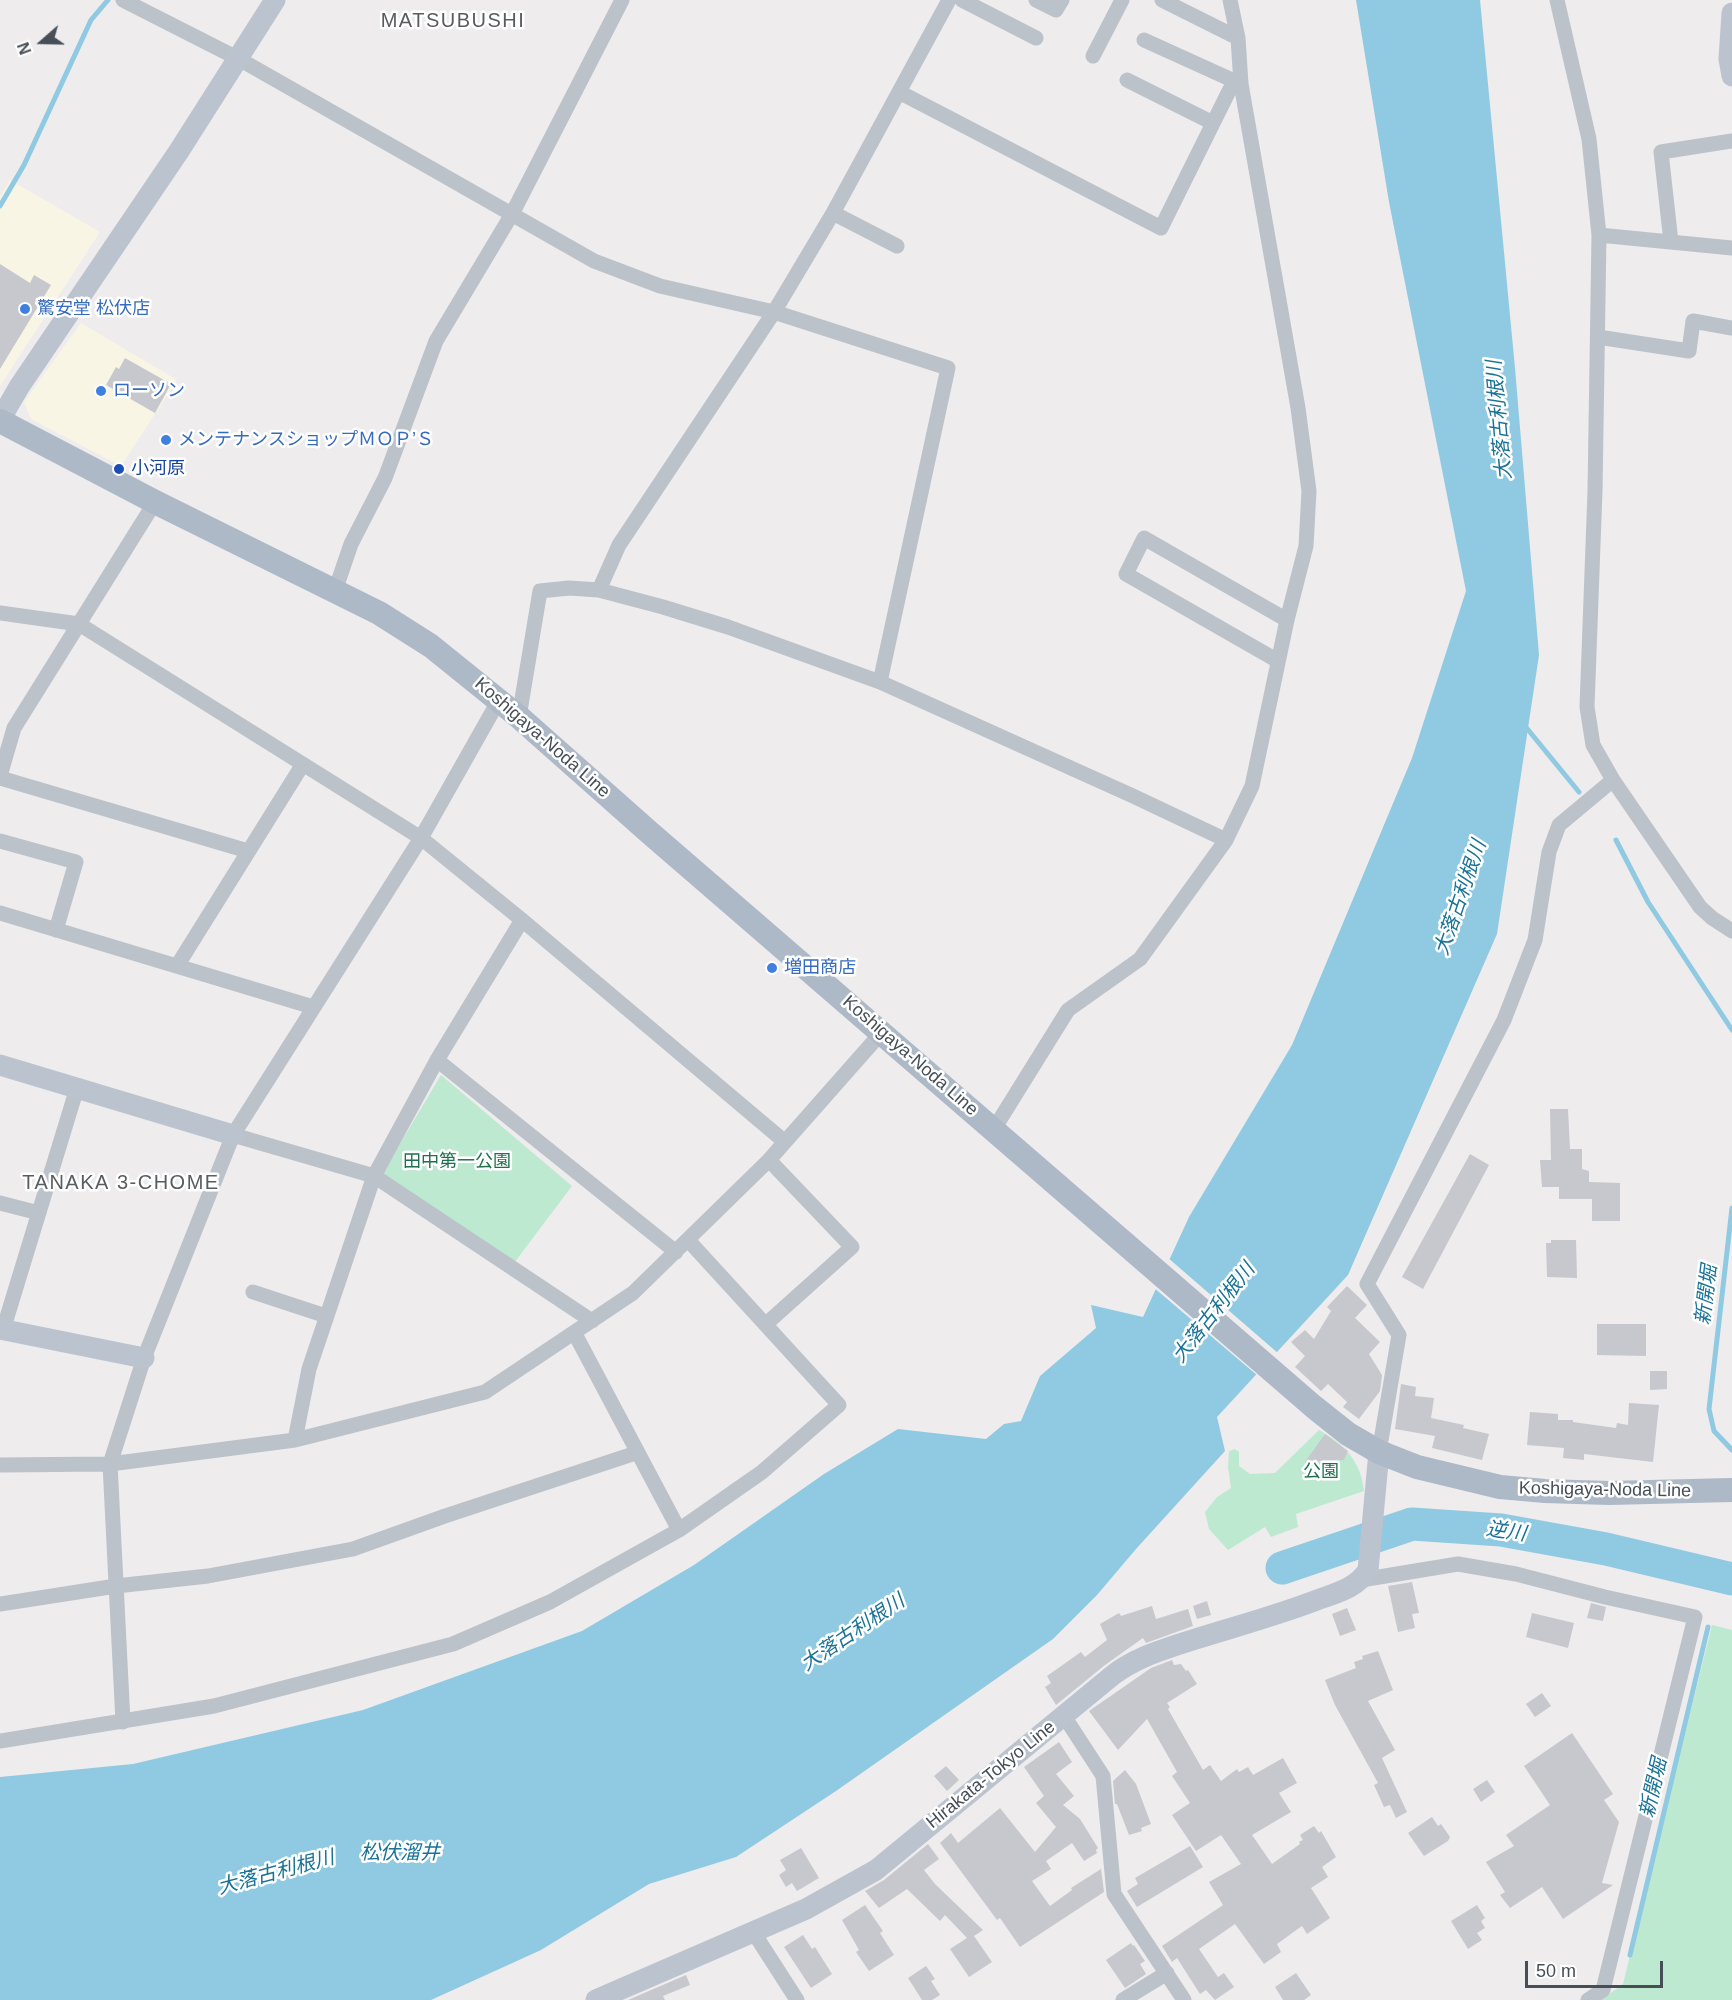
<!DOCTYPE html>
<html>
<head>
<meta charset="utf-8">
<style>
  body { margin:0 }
  #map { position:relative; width:1732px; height:2000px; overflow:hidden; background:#eeecec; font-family:Helvetica,sans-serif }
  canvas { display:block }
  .north { position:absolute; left:12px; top:12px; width:60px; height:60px; -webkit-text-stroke:4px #fff; paint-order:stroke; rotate:250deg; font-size:16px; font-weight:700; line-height:24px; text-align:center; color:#464e57 }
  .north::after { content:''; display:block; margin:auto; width:21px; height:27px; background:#464e57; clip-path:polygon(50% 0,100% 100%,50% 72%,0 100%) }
  .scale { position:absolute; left:1525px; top:1961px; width:138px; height:27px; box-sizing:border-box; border:3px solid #464e57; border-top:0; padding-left:8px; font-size:18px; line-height:21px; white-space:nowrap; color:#464e57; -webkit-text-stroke:4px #fff; paint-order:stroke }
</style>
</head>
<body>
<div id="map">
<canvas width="1732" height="2000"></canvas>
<div class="north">N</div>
<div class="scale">50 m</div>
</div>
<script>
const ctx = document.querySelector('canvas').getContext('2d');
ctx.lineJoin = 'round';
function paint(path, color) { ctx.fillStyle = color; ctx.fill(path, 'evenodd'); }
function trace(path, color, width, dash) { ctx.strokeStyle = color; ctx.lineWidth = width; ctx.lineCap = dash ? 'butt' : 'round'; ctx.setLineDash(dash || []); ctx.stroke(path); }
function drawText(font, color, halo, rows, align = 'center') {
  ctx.font = font + ' Helvetica,"Noto Sans JP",sans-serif'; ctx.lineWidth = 5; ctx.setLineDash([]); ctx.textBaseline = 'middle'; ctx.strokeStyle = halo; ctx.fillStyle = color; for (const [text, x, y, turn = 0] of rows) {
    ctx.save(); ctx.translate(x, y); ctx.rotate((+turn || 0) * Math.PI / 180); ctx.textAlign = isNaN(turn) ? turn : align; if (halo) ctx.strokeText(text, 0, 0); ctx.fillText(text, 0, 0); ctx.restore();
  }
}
paint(new Path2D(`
  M10,180L100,232L0,386V197Z
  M81,323L177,380L121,466L31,419L24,402Z`), '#f9f5e5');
paint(new Path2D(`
  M441,1075L572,1186L511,1267L379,1179Z
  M1319,1430C1344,1444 1361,1461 1364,1491L1296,1514L1298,1527L1271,1537L1265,1527L1228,1550L1209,1529L1205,1512L1217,1497L1231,1488L1228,1467L1229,1451L1235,1449L1239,1452V1466L1250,1474L1275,1473Z
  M1712,1625L1732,1630V2000H1601L1623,1984Z`), '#bde9d1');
paint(new Path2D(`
  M1356,0H1480L1515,368L1539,655L1497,934L1348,1275L1217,1417L1225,1451L1136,1549L1097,1595L1053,1639L836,1791L736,1857L649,1884L541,1950L431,2000H0V1777L133,1764L363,1710L582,1631L694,1565L824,1474L898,1429L986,1439L1004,1424L1021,1421L1040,1376L1096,1328L1091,1305L1143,1317L1189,1217L1292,1045L1412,758L1466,591L1389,202Z`), '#8fcae2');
paint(new Path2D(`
  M1167,1257L1279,1354L1258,1376L1153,1287Z`), '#eeecec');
trace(new Path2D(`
  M0,206L24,165L91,20L108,0
  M1525,726L1579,792
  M1616,840L1648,902L1732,1030
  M1732,1208L1709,1409L1714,1431L1732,1450
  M1630,1955L1708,1627`), '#8fcae2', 5);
trace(new Path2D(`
  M1282,1568L1412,1524L1501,1530L1606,1549L1732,1579`), '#8fcae2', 33);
paint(new Path2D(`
  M0,264L30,283L34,275L51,285L0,369Z
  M125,358L171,384L155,413L106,385L116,367L119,369Z
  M1550,1109H1568L1570,1149H1582V1169L1589,1171V1182L1620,1183V1221H1592V1199H1559V1187H1542L1540,1160H1551Z
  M1470,1154L1489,1165L1423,1289L1402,1277Z
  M1551,1240H1576L1577,1278L1547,1277L1546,1243H1551Z
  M1347,1286L1367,1305L1355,1318L1380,1342L1369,1354L1382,1375L1380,1391L1359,1419L1343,1407L1347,1402L1328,1384L1321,1391L1295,1367L1305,1356L1291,1342L1305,1330L1314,1339L1331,1311L1327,1307Z
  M1597,1324H1646V1356L1597,1355Z
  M1650,1371H1667V1389L1650,1390Z
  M1401,1384L1416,1387L1415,1396L1434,1398L1431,1418L1464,1425L1463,1428L1489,1434L1482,1460L1432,1448L1435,1436L1395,1429Z
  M1629,1403L1659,1405L1653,1462L1584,1454V1460L1563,1458L1564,1448L1527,1445L1530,1412L1558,1414V1420H1573V1422L1616,1428L1617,1423L1628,1425Z
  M1325,1434L1348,1451L1344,1460L1305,1462Z
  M1412,1582L1419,1613L1412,1614L1415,1628L1398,1632L1388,1586Z
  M1207,1601L1211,1615L1197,1619L1193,1606Z
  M1591,1603L1606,1607L1603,1621L1587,1618Z
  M1152,1606L1156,1619L1188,1609L1193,1626L1146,1643L1143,1638L1105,1665L1056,1705L1045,1687L1051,1683L1047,1676L1081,1652L1085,1657L1107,1640L1100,1624L1119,1613L1121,1616Z
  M1347,1608L1356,1630L1340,1636L1332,1614Z
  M1532,1613L1574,1623L1568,1648L1526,1637Z
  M1378,1651L1393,1690L1368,1701L1395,1750L1382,1758L1407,1812L1396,1818L1390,1805L1384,1807L1374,1785L1378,1783L1335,1705L1325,1680L1356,1668L1354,1662L1363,1659L1362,1656Z
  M1172,1660L1174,1665L1181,1664L1186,1671L1188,1670L1197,1684L1167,1703L1170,1707L1168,1709L1203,1770L1210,1765L1221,1781L1237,1769L1239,1772L1248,1767L1253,1775L1283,1758L1297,1783L1279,1793L1291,1812L1252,1835L1272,1864L1300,1844L1299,1842L1303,1840L1300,1835L1314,1826L1319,1833L1321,1831L1336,1857L1322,1867L1328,1877L1311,1888L1330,1918L1307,1934L1302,1926L1277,1944L1281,1952L1264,1964L1235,1924L1199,1949L1218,1977L1224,1973L1234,1987L1215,2000L1206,1990L1200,1994L1177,1958L1172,1962L1162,1946L1223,1905L1209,1882L1241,1864L1221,1835L1196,1851L1172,1815L1190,1803L1172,1776L1177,1772L1147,1719L1118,1750L1089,1711L1151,1668Z
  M1542,1693L1551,1706L1535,1717L1526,1704Z
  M1572,1733L1613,1794L1604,1800L1619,1822L1602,1883L1613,1885L1563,1919L1542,1887L1510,1908L1500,1895L1505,1892L1486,1862L1514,1846L1506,1835L1550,1805L1524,1766Z
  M1059,1742L1072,1762L1056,1774L1074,1796L1063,1805L1080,1819L1098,1848L1096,1850L1097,1853L1084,1861L1072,1843L1046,1861L1051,1869L1032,1881L1050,1906L1072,1890L1071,1888L1101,1869L1104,1892L1020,1947L1000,1918L997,1920L940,1843L951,1833L958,1843L1000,1808L1035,1852L1056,1827L1036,1803L1044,1796L1024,1767Z
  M946,1766L959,1780L947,1791L934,1776Z
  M1125,1770L1136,1784L1151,1824L1141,1828L1142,1831L1129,1835L1117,1804H1115L1113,1781Z
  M1487,1780L1495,1792L1481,1802L1473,1789Z
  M1432,1817L1438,1826L1441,1824L1450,1837L1448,1841L1424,1856L1408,1833Z
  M928,1844L939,1859L924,1870L935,1884L983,1930L974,1936L992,1962L969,1977L950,1949L967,1938L945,1915L940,1921L907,1889L879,1908L865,1891L884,1880Z
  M1190,1846L1203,1867L1137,1907L1127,1891L1138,1884L1135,1878Z
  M801,1848L819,1878L797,1891L792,1883L786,1887L779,1875L786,1870L780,1860Z
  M865,1905L883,1931L880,1933L894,1955L869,1971L856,1952L859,1950L842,1920Z
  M1477,1905L1485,1918L1481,1921L1485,1928L1477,1933L1482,1940L1468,1949L1451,1921Z
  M803,1935L812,1949L815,1947L832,1974L811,1988L784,1947Z
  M1131,1943L1133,1946L1134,1945L1145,1961L1140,1964L1146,1974L1125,1988L1106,1960Z
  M926,1966L935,1979L931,1981L940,1995L932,2000H922L908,1978Z
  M1296,1973L1311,1995L1304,2000H1283L1275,1987Z
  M686,1975L690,1985L663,1996L665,2000H628Z`), '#c7c8ce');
trace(new Path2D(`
  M123,0L239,59L594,261L660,286L774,312L948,368L880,682
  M962,0L1036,38
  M1036,0L1056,10L1062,0
  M1162,0L1238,38
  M1557,0L1589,139L1599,235L1595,491L1587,707L1593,745L1613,780L1700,907L1712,918L1732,931
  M1144,40L1241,84
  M1093,56L1122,0
  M1127,80L1213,123
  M899,92L1161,228L1230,89L1241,84
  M833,213L897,246
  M1599,235L1732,248
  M1671,242L1661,152L1732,141
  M1598,337L1689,351L1693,321L1732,328
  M599,590L619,545L774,312L833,213L949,0
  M335,591L351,544L385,478L436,341L512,214L622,0
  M0,613L79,624L421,838L522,920L785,1142
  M1278,661L1126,574L1144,538L1287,620
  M519,717L540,591L569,588L599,590L663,607L728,627L880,682L1133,796L1226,840
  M0,776L14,728L155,502
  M0,778L248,851
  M0,841L76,862L56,930
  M0,913L313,1007
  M177,966L303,764
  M437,1060L676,1252
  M994,1129L1068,1010L1140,959L1226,840L1252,786L1287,620L1306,546L1309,491L1298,408L1241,84L1238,38L1230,0
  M233,1135L374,1176L592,1321
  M0,1203L39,1213
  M253,1292L326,1316
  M766,1324L852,1247L769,1160
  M3,1330L77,1088
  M575,1334L679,1530
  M295,1440L309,1369L374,1176L437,1060L522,920
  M1379,1452L1399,1335L1367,1284L1504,1020L1535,940L1549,852L1559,825L1613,780
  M0,1465L110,1464L295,1440L485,1392L633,1293L769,1160L882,1032
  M1361,1580L1458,1564L1516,1574L1605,1597L1695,1617L1603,1990L1588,2000
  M0,1604L116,1586L208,1576L353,1549L445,1516L636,1453
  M1064,1716L1103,1776L1114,1894L1184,2000
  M123,1722L110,1464L144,1358L233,1135L421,838L499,700
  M0,1741L214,1706L453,1644L550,1602L679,1530L762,1472L839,1405L688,1240
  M754,1933L797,2000
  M1123,2000L1167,1973`), '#bbc2ca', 15);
trace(new Path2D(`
  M1732,13L1729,59L1732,76
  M0,420L19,387L179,151L275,0
  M0,1065L233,1135
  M0,1329L144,1358
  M596,2000L806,1909L876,1870L1113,1675C1134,1659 1156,1652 1180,1644C1226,1629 1273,1617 1317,1600C1336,1593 1357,1588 1368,1570L1379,1452`), '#bbc3ce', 21);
trace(new Path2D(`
  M0,421L155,502L379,613L431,646L519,717L650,833L1314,1407L1348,1434L1379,1452L1417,1467L1500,1487L1545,1491L1609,1493L1732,1490`), '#aeb9c8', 24);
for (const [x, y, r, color] of [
  [25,309,6,"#3f7fe0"],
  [101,391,6,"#3f7fe0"],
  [166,440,6,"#3f7fe0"],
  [119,469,6,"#1a4fb4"],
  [772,968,6,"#3f7fe0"]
]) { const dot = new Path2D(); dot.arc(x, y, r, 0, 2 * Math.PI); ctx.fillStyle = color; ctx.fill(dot); trace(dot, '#fff', 2); }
drawText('18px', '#366cbe', '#fff', [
  ["驚安堂 松伏店",37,309],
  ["ローソン",113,391],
  ["メンテナンスショップＭＯＰ’Ｓ",178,440],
  ["増田商店",784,968]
], 'left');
drawText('18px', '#164399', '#fff', [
  ["小河原",131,469]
], 'left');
drawText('18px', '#464e57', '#fff', [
  ["Koshigaya-Noda Line",542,738,41],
  ["Koshigaya-Noda Line",910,1056,41],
  ["Koshigaya-Noda Line",1605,1490,1],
  ["Hirakata-Tokyo Line",991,1775,-39]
]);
drawText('18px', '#1f704d', '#fff', [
  ["田中第一公園",457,1162],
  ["公園",1321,1472]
]);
ctx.letterSpacing = '1.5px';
drawText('20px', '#595c60', '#fff', [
  ["MATSUBUSHI",453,21],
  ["TANAKA 3-CHOME",121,1183]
]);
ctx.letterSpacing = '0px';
drawText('italic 20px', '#1a7396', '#fff', [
  ["大落古利根川",1500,420,-95],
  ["大落古利根川",1461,898,-71],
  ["新開堀",1707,1295,-83],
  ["大落古利根川",1214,1313,-52],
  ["逆川",1506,1532,8],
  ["大落古利根川",853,1633,-34],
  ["新開堀",1654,1788,-77],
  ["松伏溜井",400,1853],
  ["大落古利根川",276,1873,-15]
]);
</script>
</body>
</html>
